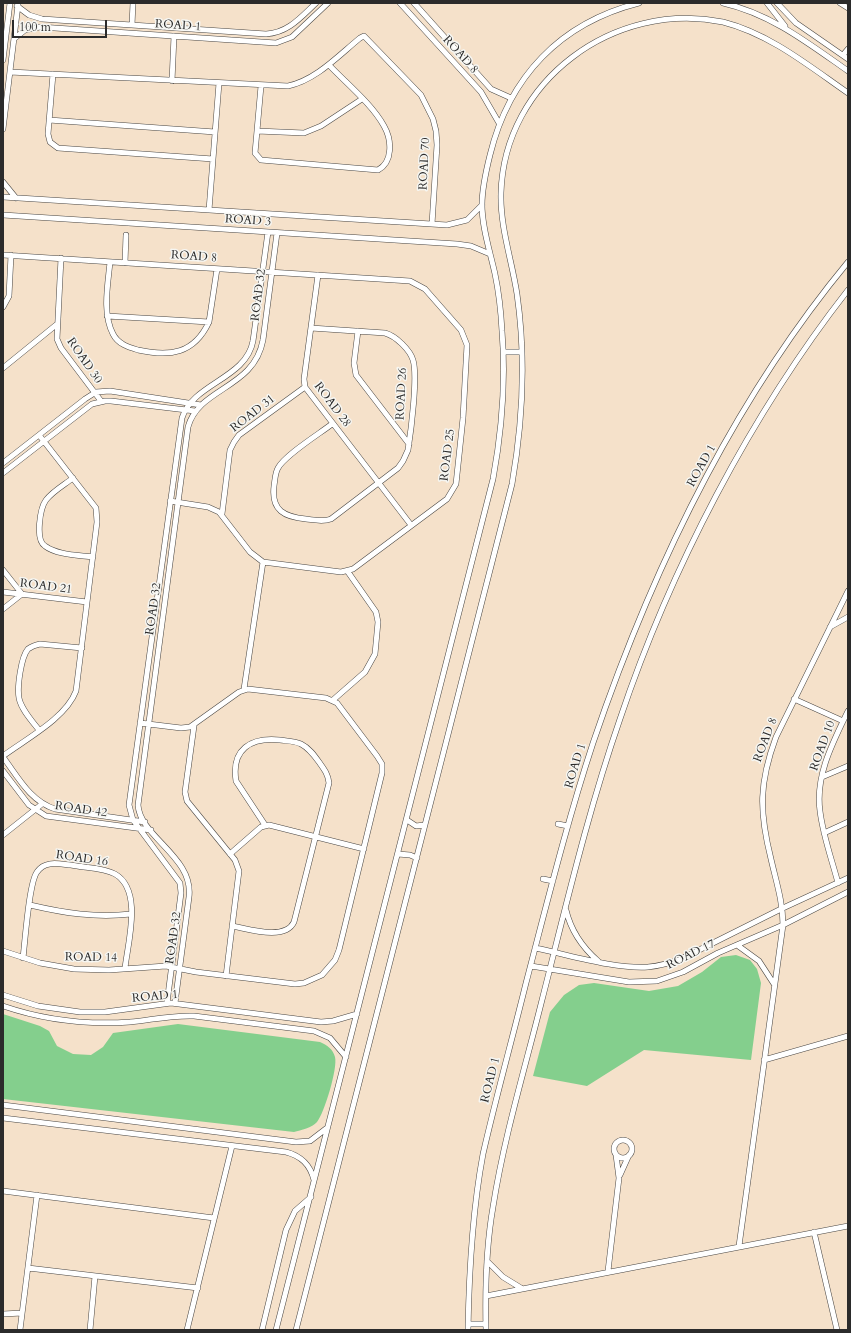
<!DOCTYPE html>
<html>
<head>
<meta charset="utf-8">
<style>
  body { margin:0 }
  #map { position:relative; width:851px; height:1333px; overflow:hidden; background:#f5e1ca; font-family:Cardo,serif }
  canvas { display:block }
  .frame { position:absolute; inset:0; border:4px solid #2b2b2b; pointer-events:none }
  .scale { position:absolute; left:12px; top:20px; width:95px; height:18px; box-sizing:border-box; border:2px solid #2b2b2b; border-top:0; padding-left:5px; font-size:12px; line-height:14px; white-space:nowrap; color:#2b2b2b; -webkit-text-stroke:3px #f6f6f2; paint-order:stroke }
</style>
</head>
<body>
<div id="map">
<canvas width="851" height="1333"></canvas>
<div class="frame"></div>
<div class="scale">100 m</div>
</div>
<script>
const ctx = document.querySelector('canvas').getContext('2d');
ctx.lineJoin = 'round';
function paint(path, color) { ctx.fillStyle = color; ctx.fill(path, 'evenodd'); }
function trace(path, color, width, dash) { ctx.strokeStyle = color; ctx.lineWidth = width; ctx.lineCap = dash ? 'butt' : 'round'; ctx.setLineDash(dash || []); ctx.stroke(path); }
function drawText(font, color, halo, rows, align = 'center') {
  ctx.font = font + ' Cardo,serif'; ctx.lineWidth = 3; ctx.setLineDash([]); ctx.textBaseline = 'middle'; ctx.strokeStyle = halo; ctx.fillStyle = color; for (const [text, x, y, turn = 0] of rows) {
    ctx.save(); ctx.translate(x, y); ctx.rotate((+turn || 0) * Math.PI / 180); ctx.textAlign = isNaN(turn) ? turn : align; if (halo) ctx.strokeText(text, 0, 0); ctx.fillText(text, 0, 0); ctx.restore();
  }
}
paint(new Path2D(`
  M736,955L750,960L757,969L761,983L751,1060L644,1050L587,1086L533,1076L550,1012L564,995L579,985L594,983L649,991L678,986L702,972L721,957Z
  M3,1014L40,1026L49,1031L57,1046L73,1054L91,1055L103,1047L113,1033L178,1024L320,1042C327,1045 333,1049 335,1057C338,1068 324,1114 317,1122C312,1128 301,1130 294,1132L3,1099Z`), '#84cf8d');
const street = new Path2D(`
  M400,3L481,92L499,123
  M414,3L491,89L511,98
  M723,3C771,14 808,43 848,71
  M767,3L785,26
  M777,3L796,23L848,59
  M840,3L848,8
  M17,6L29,15L42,19L266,34C288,33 301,17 316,3
  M132,25L133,3
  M15,38L25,30L40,27L276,43L292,37L328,3
  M843,55L848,49
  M3,60L10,3
  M10,72L288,86C316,80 338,56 360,38L364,36L421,95L433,119L436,131L437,145L432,224
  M53,74L48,134L50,142L58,148L213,159
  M172,81L174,36
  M261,86L255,153L261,160L378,170C393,162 392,140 384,126C372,104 346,83 329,65
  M49,120L215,132
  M3,129L18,5
  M257,131L304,133L321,126L362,99
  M3,182L16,198
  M3,197L447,225L467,220L482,205
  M209,210L219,83
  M3,215L457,244L471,246L490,254
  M3,255L410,281L425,289L461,330L467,345L463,418L456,484L447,499L353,569L341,572L263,562L250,552L219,512L208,507L170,501
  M61,258L57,339L61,348L101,401
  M110,262C108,284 102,313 113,334C118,344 128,347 138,350C170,357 194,354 209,322L217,269
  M125,263L126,235
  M318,275L304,379L305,387L411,525
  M3,307L9,296L11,255
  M107,316L209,322
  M311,328L385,333C396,336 410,350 413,360C418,376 411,431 408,450L403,461L398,468L331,519C323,522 315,520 306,519C285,517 271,511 274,486C275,480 275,473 278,468C285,455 319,434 332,424
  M358,331L354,363L356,375L409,444
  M504,352H522
  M3,368L56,325
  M3,463L85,399L96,392L110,391L201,405
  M3,473L92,404L105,401H111L195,411
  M73,478C64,485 53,491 46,500C40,508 35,540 45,546C57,555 78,555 93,557
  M222,514L230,450L234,442L239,435L305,387
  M3,570L22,594L3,609
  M3,592L87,602
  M830,627L848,617
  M244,689L263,562
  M794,699L843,721
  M333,700L365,672L375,654L378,622L376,612L348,572
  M194,726L185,792L187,801L235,860L239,871L226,976
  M39,730C32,721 21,709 19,698C17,687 21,657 28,649C32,646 35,645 40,644L82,648
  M3,756C26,739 66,718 76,691L97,522L96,508L39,435
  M3,757C18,777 30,801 55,809L145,822
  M3,771L29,805L46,816L151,830
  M822,777L848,766
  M407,820L416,826L424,825
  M558,824L568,826
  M824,833L848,822
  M3,835L42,804
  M230,854L261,827L269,825L364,849
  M398,854L410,855L417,858
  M543,879L553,881
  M838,883C832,860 823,836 820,811C815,776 833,742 848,711
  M30,905C64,913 96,918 131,914
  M566,910C571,931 582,947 598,961
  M232,926C249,929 285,941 294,922L329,783C328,774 324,769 319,762C314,755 309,748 301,744C295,741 287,741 280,740C251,737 231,749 236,781L265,825
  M737,945L759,961L774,984
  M535,948C570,955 614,969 648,967C659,966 670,963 681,959L783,908L848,878
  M3,951L40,963L74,969L109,970L166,966L196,972L295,984L304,983L322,975L335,960L339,950L382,773V764L377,756L337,703L326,698L248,689L239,692L190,727L181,728L140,723
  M23,958C25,942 29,882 37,872C45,860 59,864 71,865C84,868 103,867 115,874C143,890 128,942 125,968
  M531,966L629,982L657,981L683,972L718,953L783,925L848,892
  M3,995L38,1006L80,1012H105L171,1003L321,1022L333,1021L357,1014
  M167,1003L181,893L180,883L133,820L129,805L182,418C193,383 246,379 253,341L268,232
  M175,1003L189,897C194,857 140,837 138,805L188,427C199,387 254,389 263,340L277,233
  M3,1006C44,1020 87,1025 130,1022C151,1020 172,1015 194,1016L314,1031L330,1038L346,1057
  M764,1060L848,1036
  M3,1105L296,1142L310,1141L327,1128
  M3,1118L286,1152C301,1156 310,1164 314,1180
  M614 1149a9 9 0 1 1 18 0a9 9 0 1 1-18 0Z
  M620,1175L629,1155
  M3,1191L214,1218
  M814,1232L837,1330
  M739,1246L783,925C783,902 776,881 771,859C759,811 759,783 776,737L848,591
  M487,1261L503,1277L521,1288
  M28,1268L198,1288
  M608,1271L619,1178L616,1155
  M486,1296L848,1226
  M3,1314L22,1313
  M468,1324H486
  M20,1330L37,1195
  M90,1330L95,1276
  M187,1330L232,1146
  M262,1330L286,1230L295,1211L311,1197
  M276,1330L493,479C502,430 506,381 502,331C501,312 499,293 495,274C490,251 482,228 482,205C482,189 486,171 490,155C509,77 560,23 639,3
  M296,1330L512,484C523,421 526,357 517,294C512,261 500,227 501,193C504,81 614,0 723,22C770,34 809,66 848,93
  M468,1330C469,1270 472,1213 483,1154C496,1097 512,1040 526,983C547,903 567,822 593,743C651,572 733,401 848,262
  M486,1330C485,1289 486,1247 493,1207C504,1137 525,1068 542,1000C566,906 588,811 620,719C670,570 751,414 848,290`);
trace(street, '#494643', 6);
trace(street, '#fff', 5);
drawText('12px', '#2b2b2b', '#f6f6f2', [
  ["ROAD 1",178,26,4],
  ["ROAD 8",460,55,48],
  ["ROAD 70",425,164,-87],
  ["ROAD 3",248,221,4],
  ["ROAD 8",194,257,4],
  ["ROAD 32",259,295,-83],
  ["ROAD 30",84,361,55],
  ["ROAD 26",402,394,-87],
  ["ROAD 28",332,405,53],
  ["ROAD 31",253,414,-38],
  ["ROAD 25",448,455,-83],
  ["ROAD 1",702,466,-61],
  ["ROAD 21",46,587,7],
  ["ROAD 32",154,609,-82],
  ["ROAD 8",766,740,-69],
  ["ROAD 10",823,746,-70],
  ["ROAD 1",576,766,-73],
  ["ROAD 42",81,810,8],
  ["ROAD 16",82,859,8],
  ["ROAD 32",174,938,-82],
  ["ROAD 17",691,955,-26],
  ["ROAD 14",91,958,1],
  ["ROAD 1",155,997,-5],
  ["ROAD 1",491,1080,-76]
]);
</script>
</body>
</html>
